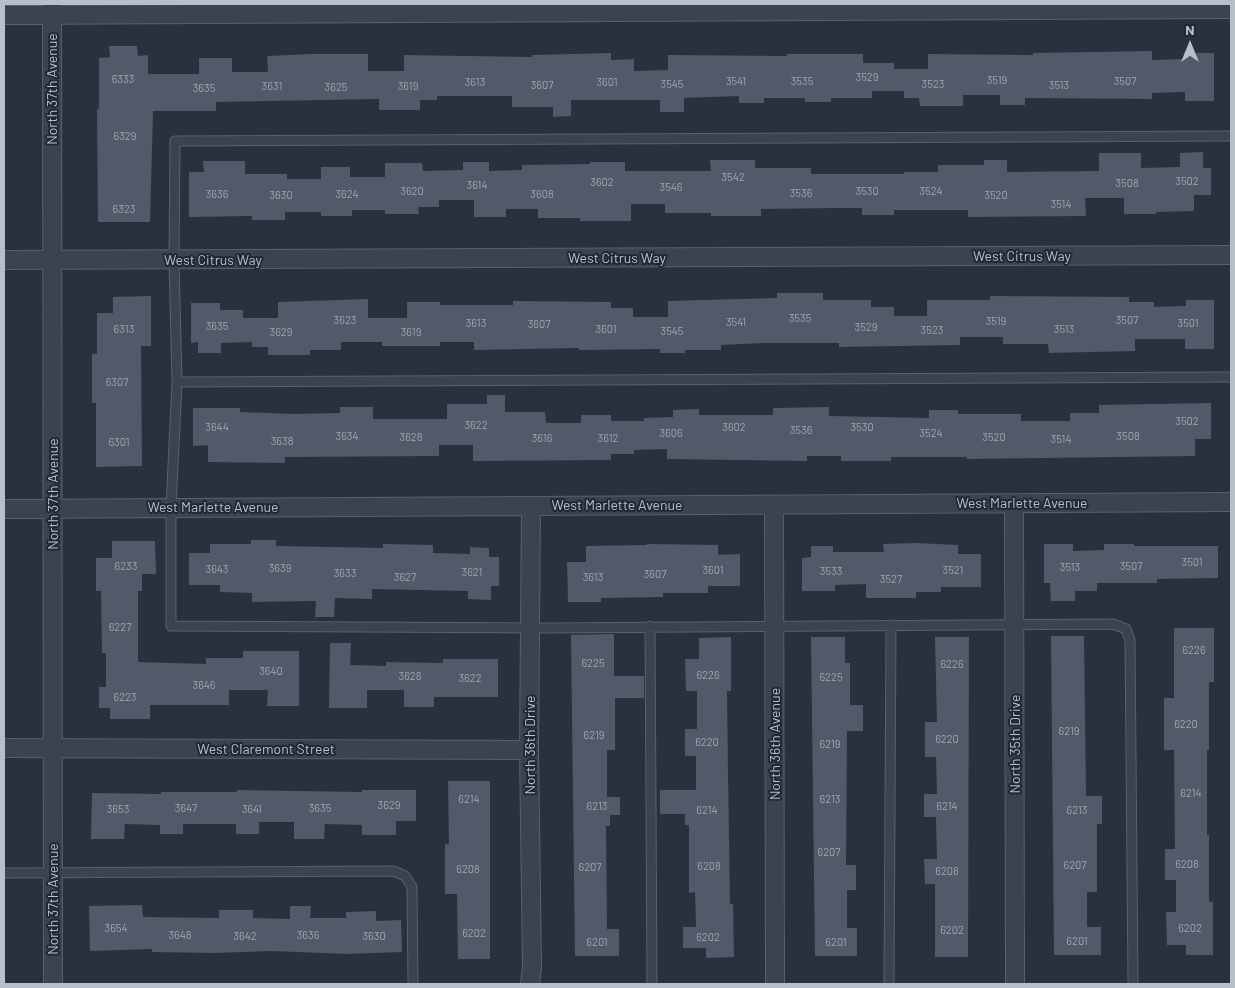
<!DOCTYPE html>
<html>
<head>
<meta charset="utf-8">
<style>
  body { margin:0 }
  #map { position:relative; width:1235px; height:988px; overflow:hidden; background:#28313e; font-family:Barlow,sans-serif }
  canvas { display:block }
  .frame { position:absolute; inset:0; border:5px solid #b9bfc9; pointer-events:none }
  .north { position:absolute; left:1165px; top:20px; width:50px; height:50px; -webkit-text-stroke:4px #212834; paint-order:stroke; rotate:0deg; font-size:14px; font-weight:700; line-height:20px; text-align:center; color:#b9bfc9 }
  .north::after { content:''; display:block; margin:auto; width:18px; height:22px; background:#b9bfc9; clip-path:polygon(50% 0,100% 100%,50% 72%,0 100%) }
</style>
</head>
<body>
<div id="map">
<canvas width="1235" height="988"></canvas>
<div class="frame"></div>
<div class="north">N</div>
</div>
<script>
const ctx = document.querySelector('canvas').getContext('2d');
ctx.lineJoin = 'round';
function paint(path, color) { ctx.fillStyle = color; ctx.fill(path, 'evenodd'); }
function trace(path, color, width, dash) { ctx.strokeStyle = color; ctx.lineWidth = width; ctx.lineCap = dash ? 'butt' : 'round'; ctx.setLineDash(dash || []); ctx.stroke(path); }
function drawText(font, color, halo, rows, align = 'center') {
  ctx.font = font + ' Barlow,sans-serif'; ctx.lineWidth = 4; ctx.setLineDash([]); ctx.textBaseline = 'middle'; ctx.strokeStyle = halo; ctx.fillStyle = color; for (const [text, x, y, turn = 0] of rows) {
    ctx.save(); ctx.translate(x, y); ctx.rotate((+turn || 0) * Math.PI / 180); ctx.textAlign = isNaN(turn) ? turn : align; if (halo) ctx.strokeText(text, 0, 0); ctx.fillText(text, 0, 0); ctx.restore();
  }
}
paint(new Path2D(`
  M109,46H137L138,56L148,55V74H199V58H232V72H268L267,56L311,54H368V71H404V55L532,57V55L611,53V60L634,59V71L668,70V55L787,56V54H863V63H894V69H928V54L1033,55V53L1152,51V60L1184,59V53H1214V101H1185V92L1152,93V99L1025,98V105H1000V95H963V106H920L919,98H904V91H872V98H831V102H805V98H764V103H739V96L684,98V112H660V100H571V116L553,117V107H512V96H437V100H420V110H379V99L216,102V111H153L150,222H98L97,109H99V58L110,57Z
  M1203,152V168H1211V195H1194V211L1156,212V214H1124V198H1085L1086,216L968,217V210H894V215H862V208H839L761,209V216H711V213H665V204H631V221H580V218H538V209H506V217H474V200H439V207H418L419,214H385V210H352V216H321V212H285V220H252V216L189,217V172H204L203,161H245V174H287V179H321V167H350V177H385V163H422L423,171L463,170V162H489V171L522,170V165L590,164V162H625V171H711L710,160H755V168H811V174H904V172H938V165H984V160H1007V172L1099,171V153H1141V168L1180,167V153Z
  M777,293H823V300H871V307H894V316H927V300H990V296L1129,297V302H1154V307L1186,306V300H1214V349H1185V339H1135V351L1049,353L1048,344H1003V337H960V345L839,347V343H764L721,345V350H685V353H660V349L579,350V348L474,350V342H440V346H382V342H341V350H310V355H268V347H252V342L221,343V353H198V342L191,343V303H220V310H243V318H278V302L368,299V318H407V302H440V305H513V301L611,302V308H633V317H668V301L777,298Z
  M151,296V346H141L142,466L96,467V403H92V354H97V313H113V297Z
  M487,395H505V412H545L546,423H581V415H611V421H644V418L673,417V410L699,409V415H773V408L829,407V416L929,418V410H958V414H1021V421H1070V413H1099V405L1211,403V439H1195V456L967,459V457H891V461H841V456H807V461L667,459V449L634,450V454H611V460L473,461V445H439V456L285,457V463L208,462V445L193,446V408H240V412L295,414L340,413V407H373V419H447V404H487Z
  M251,540H276V546L383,548V544L433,545V553L470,554V547L489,548V557H499V586H491V600L468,599V591L372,589V599L335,598L334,617H315L316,601L252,602V593L220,592V585H189V553H210V544H251Z
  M112,541H155L156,574H142V591H138V662L206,664V658H243V651H299V706H267L268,690H229V705H150V719H110V708H99V687H106V653H102L101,591H96V558H112Z
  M916,543L958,545V554H981V587H941V592H916V598H866V584L835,585V591H802V558L811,557V546H833V552H884L883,544Z
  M647,544L718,545V555L740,554V586H708V593H663V597L601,598V602H568L567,562H586V546L647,545Z
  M1044,544H1073V551L1104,550V544H1134V546H1218V578L1157,579V583H1097V591H1075V601H1051L1050,583H1044Z
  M1174,628H1214V682H1209V750H1207V835H1209V902H1213V955H1186V945H1167L1166,912H1176V880H1165V849H1175L1174,750H1164V698H1174Z
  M614,634V676H644V698H615V750H607V797H620V815H610V826H606L607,929H619V956H575L571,635Z
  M1051,636H1084L1086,796H1102V824H1097V892H1087V927H1101V955H1054Z
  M731,637V691H727L728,772L730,904H733L734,957L706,958V948H683V927H696L695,892L689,893V825H685V814H660V790H696V756H685V729H697V691H686L685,659H699V638Z
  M811,637H845V663H850V705H863V731H847L846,865H856V890H847V928H857V956H815Z
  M935,637H969L968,957H935V884H925L924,859H937L936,817H924V794H937L936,757H925V722H937Z
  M330,643H351L350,665L386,666V662L443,663V659H498V697H434V707H404V690H367V708H329Z
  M448,781H490V959H458L457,894H445V844H449Z
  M237,790L362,792V790H416V821H396V835H362V825L325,824L324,839H294V822H259V834H236V824H183V834H160V825L125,824L124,839H91L92,793L161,794V792H237Z
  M142,905L143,917L219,918V910H253V918L290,919V906H311L310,918H346V912L376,911V921L401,920L402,952L347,954L271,951L214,953L152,952V949L90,951L89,906Z`), '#525a69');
const service = new Path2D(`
  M177,382L1231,377
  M650,626L652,984
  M4,873L394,871L405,876L412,887L413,984
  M889,984L891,625
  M1133,984L1130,640L1126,629L1113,624L549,628L171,626V508L177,382L174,260L175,141L1231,136`);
const minor = new Path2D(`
  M52,4L53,984
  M4,15L1231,9
  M4,260L1231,255
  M1014,503L1015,984
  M774,505L775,984
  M4,509L1231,502
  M4,748L529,750
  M530,984L532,967L529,750L531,506`);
trace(service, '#5a616c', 11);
trace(minor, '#5a616c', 20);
trace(service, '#3c434e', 9);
trace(minor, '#3c434e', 18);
drawText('11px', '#9fa6b1', null, [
  ["3529",867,77],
  ["6333",123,79],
  ["3519",997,80],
  ["3541",736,81],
  ["3535",802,81],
  ["3507",1125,81],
  ["3613",475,82],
  ["3601",607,82],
  ["3545",672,84],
  ["3523",933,84],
  ["3607",542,85],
  ["3513",1059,85],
  ["3631",272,86],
  ["3619",408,86],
  ["3625",336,87],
  ["3635",204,88],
  ["6329",125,136],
  ["3542",733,177],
  ["3502",1187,181],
  ["3602",602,182],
  ["3508",1127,183],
  ["3614",477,185],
  ["3546",671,187],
  ["3620",412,191],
  ["3530",867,191],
  ["3524",931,191],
  ["3536",801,193],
  ["3636",217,194],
  ["3624",347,194],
  ["3608",542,194],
  ["3630",281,195],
  ["3520",996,195],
  ["3514",1061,204],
  ["6323",124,209],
  ["3535",800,318],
  ["3623",345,320],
  ["3507",1127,320],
  ["3519",996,321],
  ["3541",736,322],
  ["3613",476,323],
  ["3501",1188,323],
  ["3607",539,324],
  ["3635",217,326],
  ["3529",866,327],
  ["6313",124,329],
  ["3601",606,329],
  ["3513",1064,329],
  ["3523",932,330],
  ["3545",672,331],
  ["3629",281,332],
  ["3619",411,332],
  ["6307",117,382],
  ["3502",1187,421],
  ["3622",476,425],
  ["3644",217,427],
  ["3602",734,427],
  ["3530",862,427],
  ["3536",801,430],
  ["3606",671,433],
  ["3524",931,433],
  ["3634",347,436],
  ["3508",1128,436],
  ["3628",411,437],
  ["3520",994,437],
  ["3616",542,438],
  ["3612",608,438],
  ["3514",1061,439],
  ["3638",282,441],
  ["6301",119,442],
  ["3501",1192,562],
  ["6233",126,566],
  ["3507",1131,566],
  ["3513",1070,567],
  ["3639",280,568],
  ["3643",217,569],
  ["3601",713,570],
  ["3521",953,570],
  ["3533",831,571],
  ["3621",472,572],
  ["3633",345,573],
  ["3607",655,574],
  ["3627",405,577],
  ["3613",593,577],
  ["3527",891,579],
  ["6227",120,627],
  ["6226",1194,650],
  ["6225",593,663],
  ["6226",952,664],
  ["3640",271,671],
  ["6226",708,675],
  ["3628",410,676],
  ["6225",831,677],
  ["3622",470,678],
  ["3646",204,685],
  ["6223",125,697],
  ["6220",1186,724],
  ["6219",1069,731],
  ["6219",594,735],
  ["6220",947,739],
  ["6220",707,742],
  ["6219",830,744],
  ["6214",1191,793],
  ["6214",469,799],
  ["6213",830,799],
  ["3629",389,805],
  ["6213",597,806],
  ["6214",947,806],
  ["3647",186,808],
  ["3635",320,808],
  ["3653",118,809],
  ["3641",252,809],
  ["6214",707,810],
  ["6213",1077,810],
  ["6207",829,852],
  ["6208",1187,864],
  ["6207",1075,865],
  ["6208",709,866],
  ["6207",590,867],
  ["6208",468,869],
  ["6208",947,871],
  ["3654",116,928],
  ["6202",1190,928],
  ["6202",952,930],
  ["6202",474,933],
  ["3648",180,935],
  ["3636",308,935],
  ["3642",245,936],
  ["3630",374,936],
  ["6202",708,937],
  ["6201",1077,941],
  ["6201",597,942],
  ["6201",836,942]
]);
drawText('14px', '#b9bfc9', '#212834', [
  ["North 37th Avenue",52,89,-90],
  ["West Citrus Way",1022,256],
  ["West Citrus Way",617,258],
  ["West Citrus Way",213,260],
  ["North 37th Avenue",53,494,-90],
  ["West Marlette Avenue",1022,503],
  ["West Marlette Avenue",617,505],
  ["West Marlette Avenue",213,507],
  ["North 36th Avenue",775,744,-90],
  ["North 35th Drive",1015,744,-90],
  ["North 36th Drive",530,745,-90],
  ["West Claremont Street",266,749],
  ["North 37th Avenue",53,899,-90]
]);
</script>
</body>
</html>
